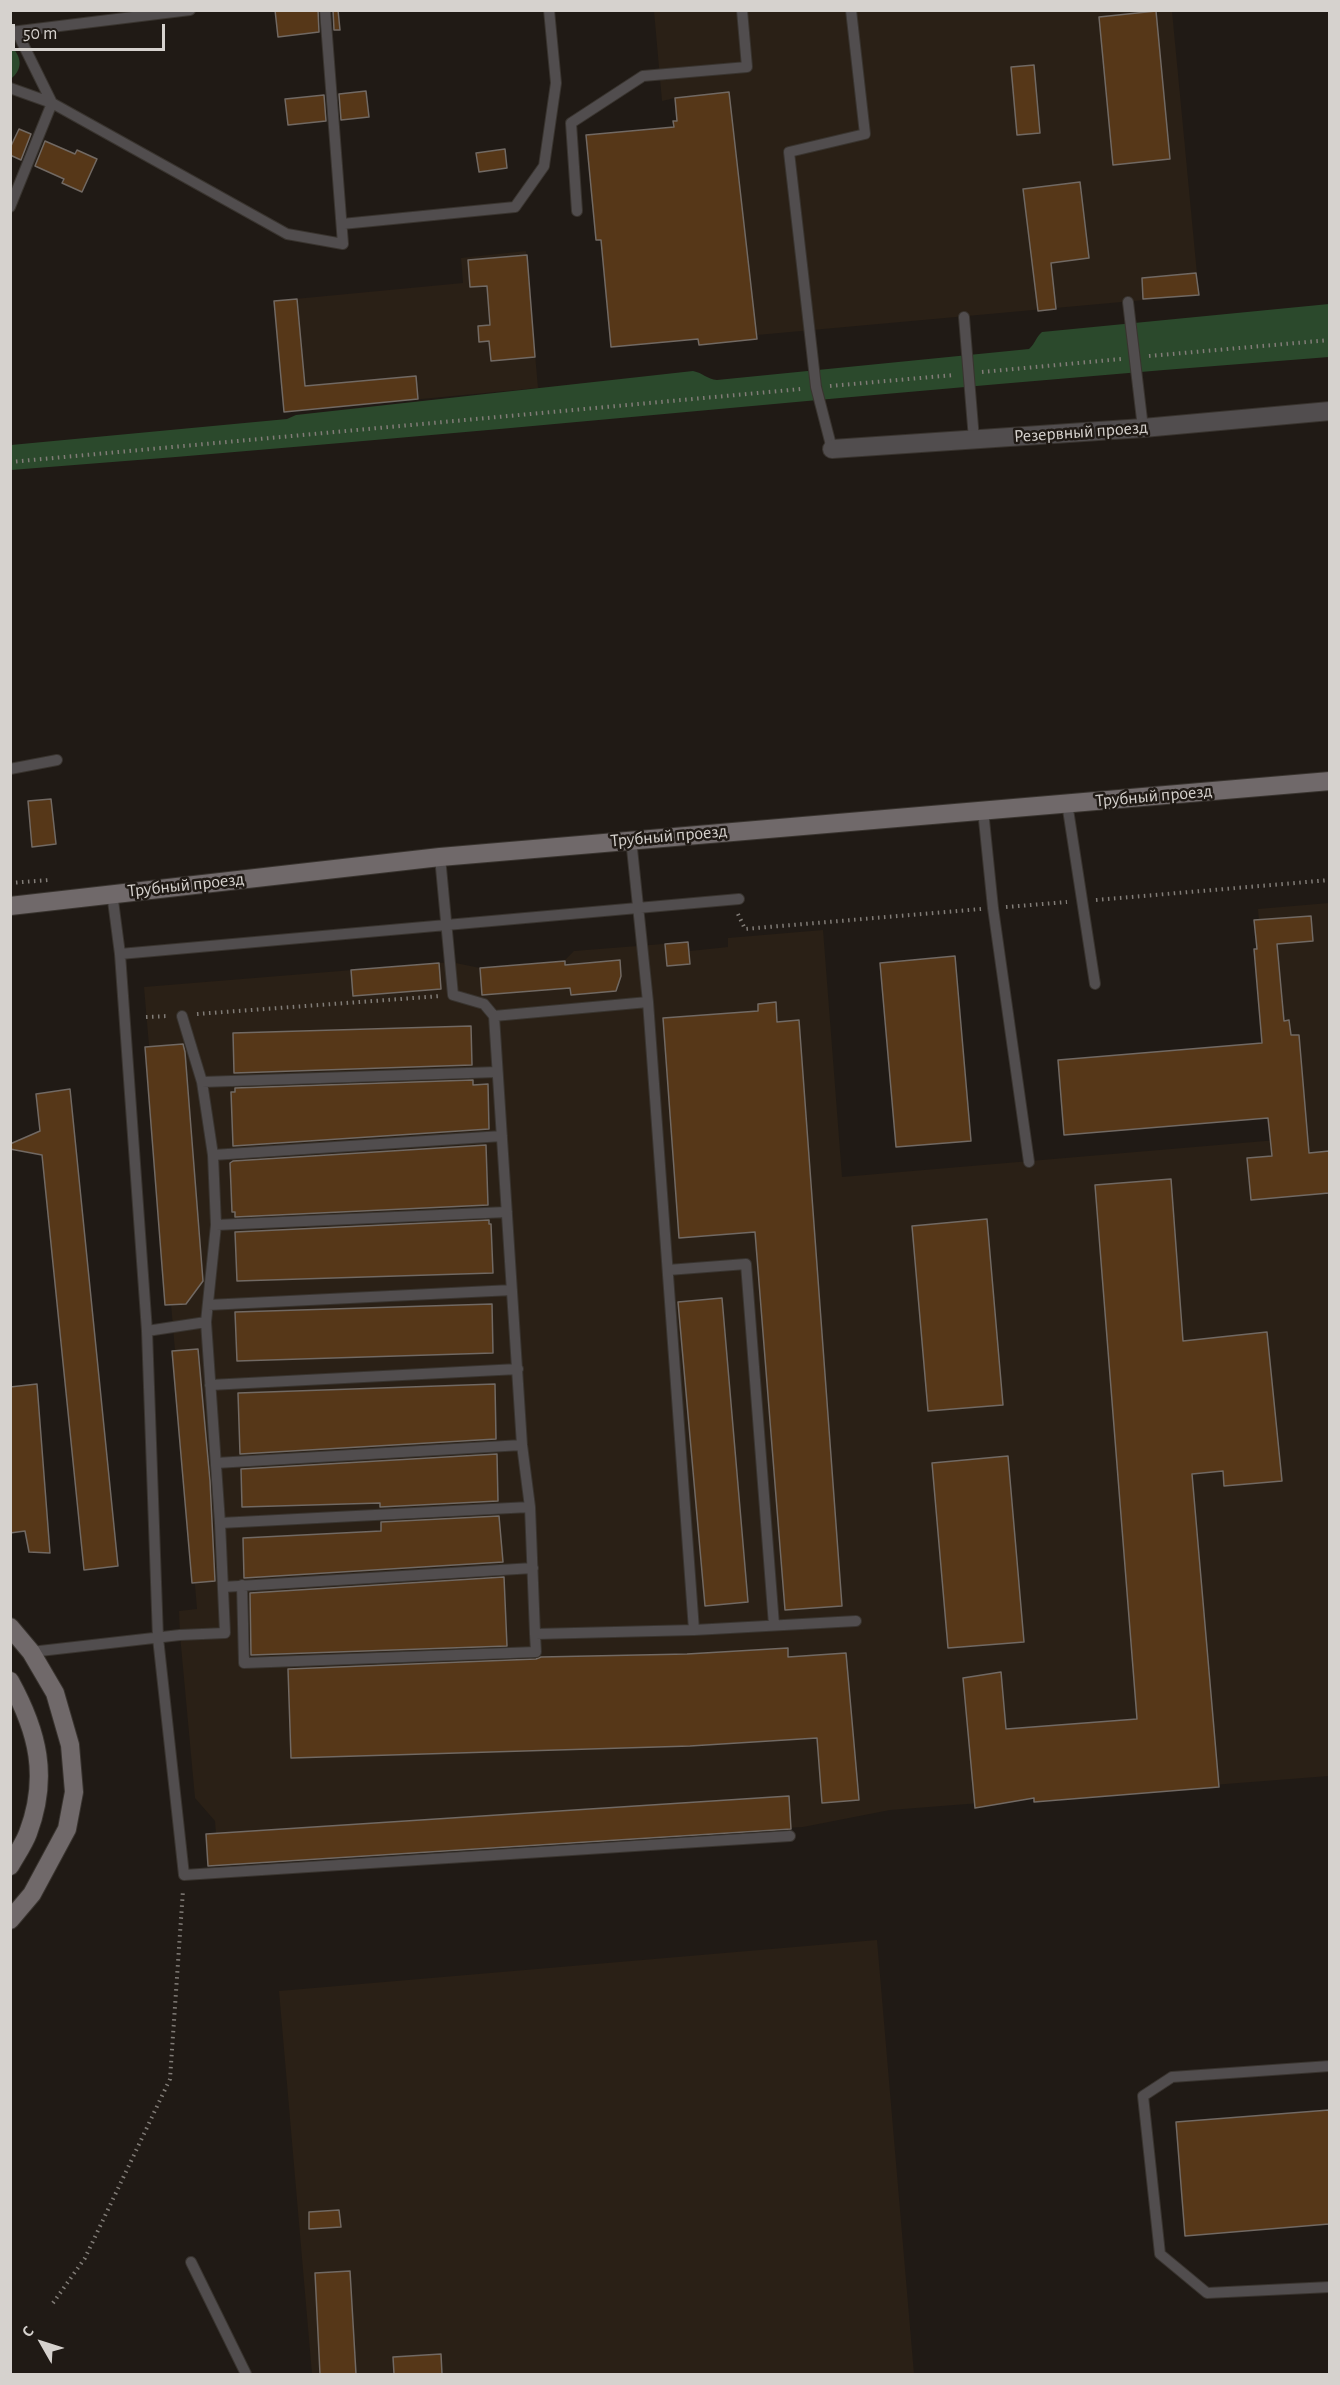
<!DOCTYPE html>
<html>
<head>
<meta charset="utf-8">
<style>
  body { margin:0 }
  #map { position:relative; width:1340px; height:2385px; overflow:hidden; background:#201a15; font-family:"Alegreya Sans",sans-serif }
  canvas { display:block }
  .frame { position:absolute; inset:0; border:12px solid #d6d2ce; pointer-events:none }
  .north { position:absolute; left:12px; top:2313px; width:60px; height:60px; -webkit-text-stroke:4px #201a15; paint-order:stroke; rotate:309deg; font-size:16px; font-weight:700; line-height:24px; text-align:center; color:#d6d2ce }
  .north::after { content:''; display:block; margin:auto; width:21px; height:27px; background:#d6d2ce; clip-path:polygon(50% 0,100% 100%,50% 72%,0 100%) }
  .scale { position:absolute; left:12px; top:24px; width:153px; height:27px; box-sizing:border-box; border:3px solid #d6d2ce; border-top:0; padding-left:8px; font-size:18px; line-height:21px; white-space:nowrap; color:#d6d2ce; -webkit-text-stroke:4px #201a15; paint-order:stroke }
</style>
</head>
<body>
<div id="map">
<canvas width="1340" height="2385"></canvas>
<div class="frame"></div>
<div class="north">С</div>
<div class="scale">50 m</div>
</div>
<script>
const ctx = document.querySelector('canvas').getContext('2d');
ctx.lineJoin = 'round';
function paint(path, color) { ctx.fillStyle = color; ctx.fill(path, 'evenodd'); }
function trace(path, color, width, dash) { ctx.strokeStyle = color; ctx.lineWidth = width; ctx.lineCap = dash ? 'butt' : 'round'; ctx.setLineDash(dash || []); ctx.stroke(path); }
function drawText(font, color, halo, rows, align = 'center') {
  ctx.font = font + ' "Alegreya Sans",sans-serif'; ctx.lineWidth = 5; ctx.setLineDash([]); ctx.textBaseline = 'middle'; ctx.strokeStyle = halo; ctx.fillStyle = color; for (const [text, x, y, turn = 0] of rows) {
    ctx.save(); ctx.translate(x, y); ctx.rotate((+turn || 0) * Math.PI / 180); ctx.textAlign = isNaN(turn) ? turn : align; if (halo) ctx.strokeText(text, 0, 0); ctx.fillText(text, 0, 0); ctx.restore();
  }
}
paint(new Path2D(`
  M654,11H1172L1199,295L757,335V339L699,345L673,121L677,120L675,98L662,101Z
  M526,251L538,388L284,412L274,301L463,283L461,258Z
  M1329,903V1776L890,1810L803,1827L218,1863L215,1821L195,1798L180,1635L179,1611L197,1609L144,987L451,962L480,968L564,961L574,951L688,942L690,951L728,947V938L823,930L842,1177L1277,1140L1258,909Z
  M877,1940L914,2374H312L279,1991Z`), '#2a2016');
paint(new Path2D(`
  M11,46C22,57 23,69 11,79Z
  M1329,304V357C889,390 451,437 11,470V445L287,419L296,415L693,371C703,373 707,379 717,380L1029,349C1035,344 1036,337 1042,332Z`), '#2b492c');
const building = new Path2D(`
  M275,10H318L319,32L278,37Z
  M333,10H338L340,30H334Z
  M1156,11L1170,159L1113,165L1099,17Z
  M1034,65L1040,133L1017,135L1011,67Z
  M366,91L369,117L341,120L339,94Z
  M729,92L757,339L699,345L698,339L611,347L601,240H596L586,135L674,127L673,121H677L675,98Z
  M324,95L326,121L288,125L285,99Z
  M19,129L31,134L21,160L10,155V148Z
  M45,141L75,154L77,150L97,159L82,192L62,183L64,179L35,166Z
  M505,149L507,168L479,172L476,153Z
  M1080,182L1089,258L1051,263L1056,309L1038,311L1023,189Z
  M527,255L535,357L491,361L489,341L479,342L478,326L490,325L487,286L470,287L468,260Z
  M1196,273L1199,295L1143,299L1142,278Z
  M297,299L305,386L416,376L418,399L284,412L274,301Z
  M51,799L56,844L32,847L28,801Z
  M1311,916L1313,941L1277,944L1284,1021L1289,1020L1291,1035H1299L1309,1153L1329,1151V1193L1251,1200L1247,1158L1272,1156L1268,1118L1064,1135L1058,1060L1262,1043L1254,949H1257L1254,920Z
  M688,942L690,964L667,966L665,944Z
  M955,956L971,1141L896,1147L880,963Z
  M620,960L621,976L616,991L571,995L570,988L482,995L480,968L565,961V965Z
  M439,963L441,989L353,996L351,970Z
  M776,1002L777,1022L799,1020L842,1606L785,1610L755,1232L679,1238L663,1018L758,1011V1004Z
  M471,1026L472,1065L234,1073L233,1033Z
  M183,1044L185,1052L203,1281L186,1304L165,1305L145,1047Z
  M473,1080V1085L488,1084L489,1129L233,1146L231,1092H235V1088Z
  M70,1089L118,1566L84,1570L42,1155L10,1149V1144L40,1131L36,1094Z
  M486,1145L488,1205L235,1217V1212H232L230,1163L233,1161Z
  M1171,1179L1183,1341L1267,1332L1282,1481L1224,1486L1223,1471L1192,1474L1219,1787L1034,1802V1798L975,1808L963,1678L1001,1672L1006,1729L1137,1719L1095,1185Z
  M987,1219L1003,1405L928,1411L912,1226Z
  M489,1220V1224H491L493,1273L237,1281L235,1232Z
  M722,1298L748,1602L705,1606L678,1302Z
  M492,1304L493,1353L237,1361L235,1312Z
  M198,1349L210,1481L215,1581L192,1583L172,1351Z
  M37,1384L50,1553L29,1552L25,1531L10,1533V1387Z
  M495,1384L496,1439L240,1454L238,1393Z
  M497,1454L498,1501L380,1507V1503L242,1507L241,1469Z
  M1008,1456L1024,1642L948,1648L932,1463Z
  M499,1516L503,1562L244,1578L243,1538L381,1531V1522Z
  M504,1577L507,1646L251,1655L250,1593Z
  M788,1648V1657L846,1653L859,1800L822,1803L817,1738L690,1746L291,1758L288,1669L536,1659L541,1657L687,1654Z
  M789,1796L791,1829L208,1866L206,1834Z
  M1329,2110V2224L1185,2236L1176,2122Z
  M339,2210L341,2227L309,2229V2212Z
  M350,2271L356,2374H320L315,2273Z
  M441,2354L442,2374H394L393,2357Z`);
paint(building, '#563718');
trace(building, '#716963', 1.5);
const lane = new Path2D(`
  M11,32L190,10
  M10,88L52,103L287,234L343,244L325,10
  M10,207L52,103L17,32
  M577,211L571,123L643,76L747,67L742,10
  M342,224L515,207L544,166L556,83L549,10
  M1128,302L1143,428
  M964,317L974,439
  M832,449L816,387L789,152L865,134L851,10
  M10,769L57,760
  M1067,803L1095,984
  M983,810L993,908L1029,1162
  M631,839L648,1002L694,1630
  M440,857L453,995L484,1004L494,1016L522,1445L530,1507L535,1634
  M112,893L120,954
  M739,899L120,954L147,1331L158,1638L184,1875L790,1836
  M494,1016L648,1002
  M202,1082L497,1072
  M213,1155L502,1136
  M216,1225L507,1212
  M668,1270L746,1264L774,1625
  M208,1305L512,1290
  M147,1331L206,1322
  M210,1385L518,1369
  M216,1463L522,1445
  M220,1523L530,1507
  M242,1585L244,1663L536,1652L535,1634L694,1630L856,1621
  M223,1587L533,1568
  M31,1652L180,1635L225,1633L220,1523L206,1322L216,1225L213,1155L202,1082L182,1016
  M1330,2066L1172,2077L1143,2096L1160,2254L1207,2293L1330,2287
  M191,2262L246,2374`);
const street = new Path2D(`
  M832,449L1143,428L1330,411`);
const secondary = new Path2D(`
  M10,906L440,857L1330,781
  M10,1627L31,1652L55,1693L70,1745L74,1792L67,1829L32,1894L10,1920
  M10,1681C38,1732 49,1777 28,1833C24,1844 16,1855 10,1866`);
trace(lane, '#39342f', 12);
trace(street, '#39342f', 20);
trace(secondary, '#39342f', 20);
trace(new Path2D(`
  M1149,356L1330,340
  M982,372L1121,359
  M830,386L954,375
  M10,462L801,389
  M10,883L49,880
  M1096,900L1330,880
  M1006,907L1067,902
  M738,914L745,929L981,909
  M197,1014L441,996
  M146,1017L168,1016
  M53,2303L85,2258L170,2079L183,1890`), '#817c77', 4, [1.5, 4.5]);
trace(lane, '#514d4e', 10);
trace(street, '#514d4e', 18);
trace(secondary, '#70696a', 18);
drawText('18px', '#d6d2ce', '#201a15', [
  ["Резервный проезд",1081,432,-4],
  ["Трубный проезд",1154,796,-5],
  ["Трубный проезд",669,836,-5],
  ["Трубный проезд",186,885,-6]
]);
</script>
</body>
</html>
